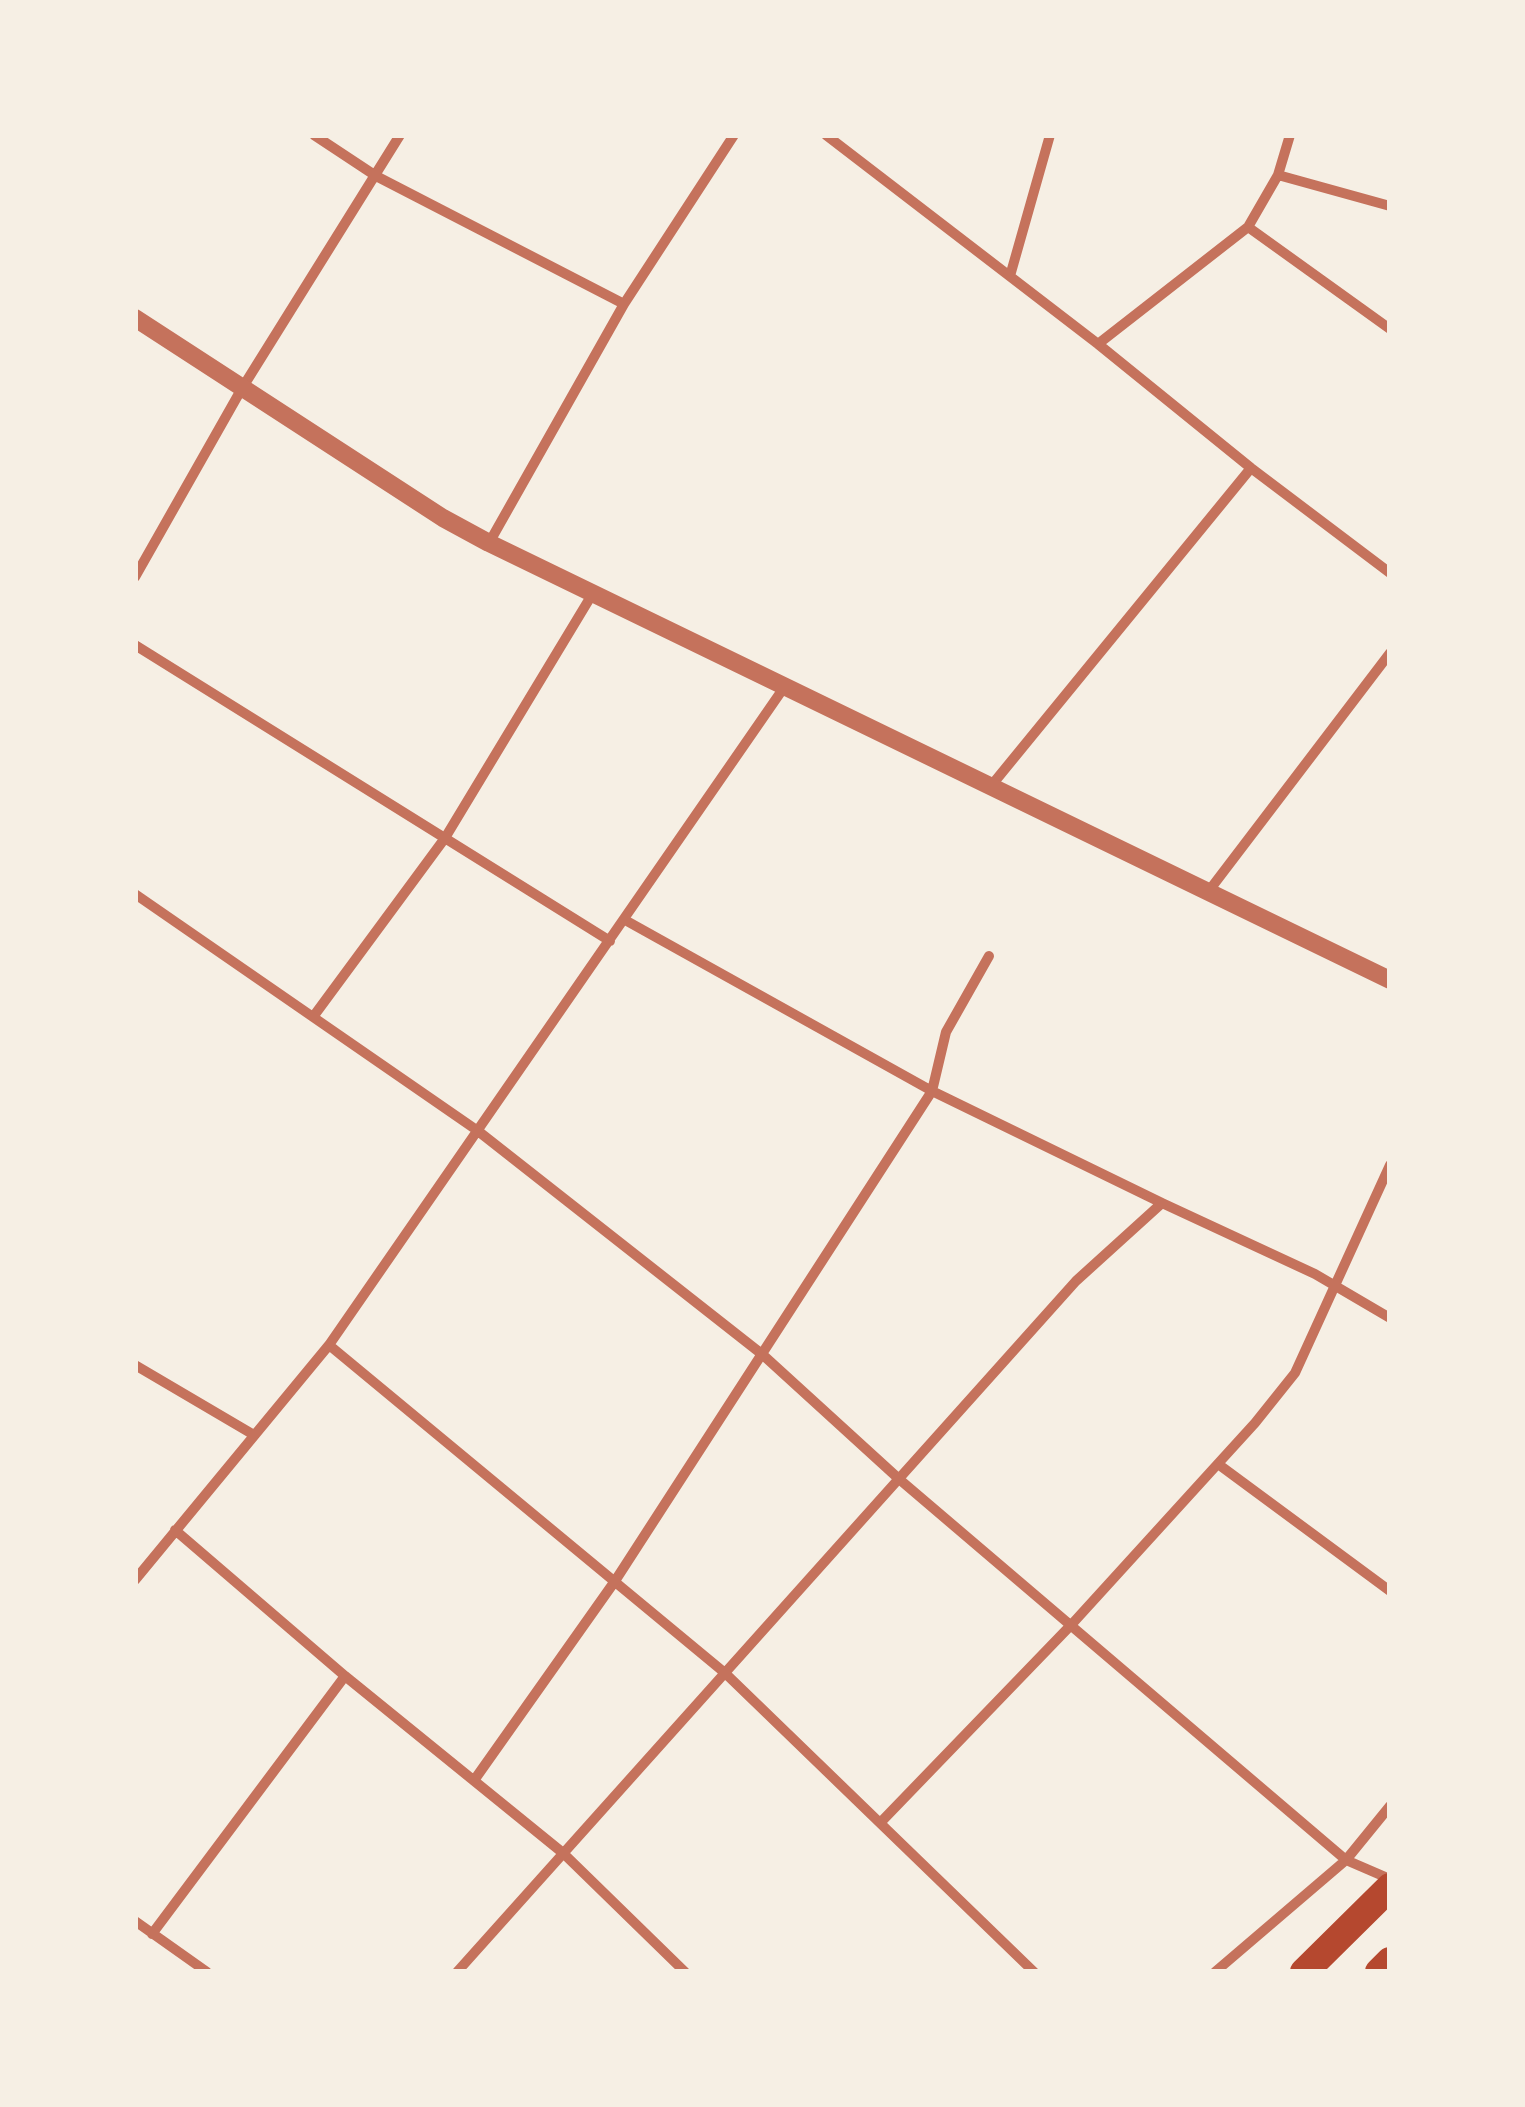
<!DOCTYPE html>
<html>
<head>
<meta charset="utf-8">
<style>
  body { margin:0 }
  #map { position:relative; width:1525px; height:2107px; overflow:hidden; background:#f6efe4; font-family:"Golos Text",sans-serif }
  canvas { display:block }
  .frame { position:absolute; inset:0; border:138px solid #f6efe4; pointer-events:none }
</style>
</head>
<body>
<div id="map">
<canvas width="1525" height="2107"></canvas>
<div class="frame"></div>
</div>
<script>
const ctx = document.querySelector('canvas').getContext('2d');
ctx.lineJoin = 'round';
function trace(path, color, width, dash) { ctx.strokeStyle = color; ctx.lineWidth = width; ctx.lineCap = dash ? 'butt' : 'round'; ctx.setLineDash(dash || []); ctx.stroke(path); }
trace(new Path2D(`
  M314,135L376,176L624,304
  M826,135L1098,344L1248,227L1278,175L1290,135
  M1278,175L1390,206
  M1248,227L1390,329
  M1010,276L1050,135
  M1098,344L1251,468L1390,573
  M489,543L624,304L734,135
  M135,577L241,390L400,135
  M135,645L610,941
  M991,786L1251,468
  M1208,892L1390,653
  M135,894L478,1131L763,1355L899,1479L1346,1860L1390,1879
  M625,920L932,1091L1162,1203
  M313,1017L445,838L593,593
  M329,1345L725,1673L1034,1972
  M135,1365L254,1435
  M1218,1464L1390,1591
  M175,1530L345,1676L563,1853L685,1972
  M135,1580L329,1345L785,686
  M475,1779L615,1581L932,1091L946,1032L989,956
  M880,1823L1072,1624L1255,1423L1295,1373L1390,1165
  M135,1921L207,1972
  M152,1934L345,1676
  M457,1972L1076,1281L1162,1203L1315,1274L1390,1318
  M1215,1972L1346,1860L1390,1806`), '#c5725c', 10);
trace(new Path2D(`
  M135,318L443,518L489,543L1390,980`), '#c5725c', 18);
trace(new Path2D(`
  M1304,1972L1390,1887
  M1379,1972L1390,1961`), '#b5482f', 28);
</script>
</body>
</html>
